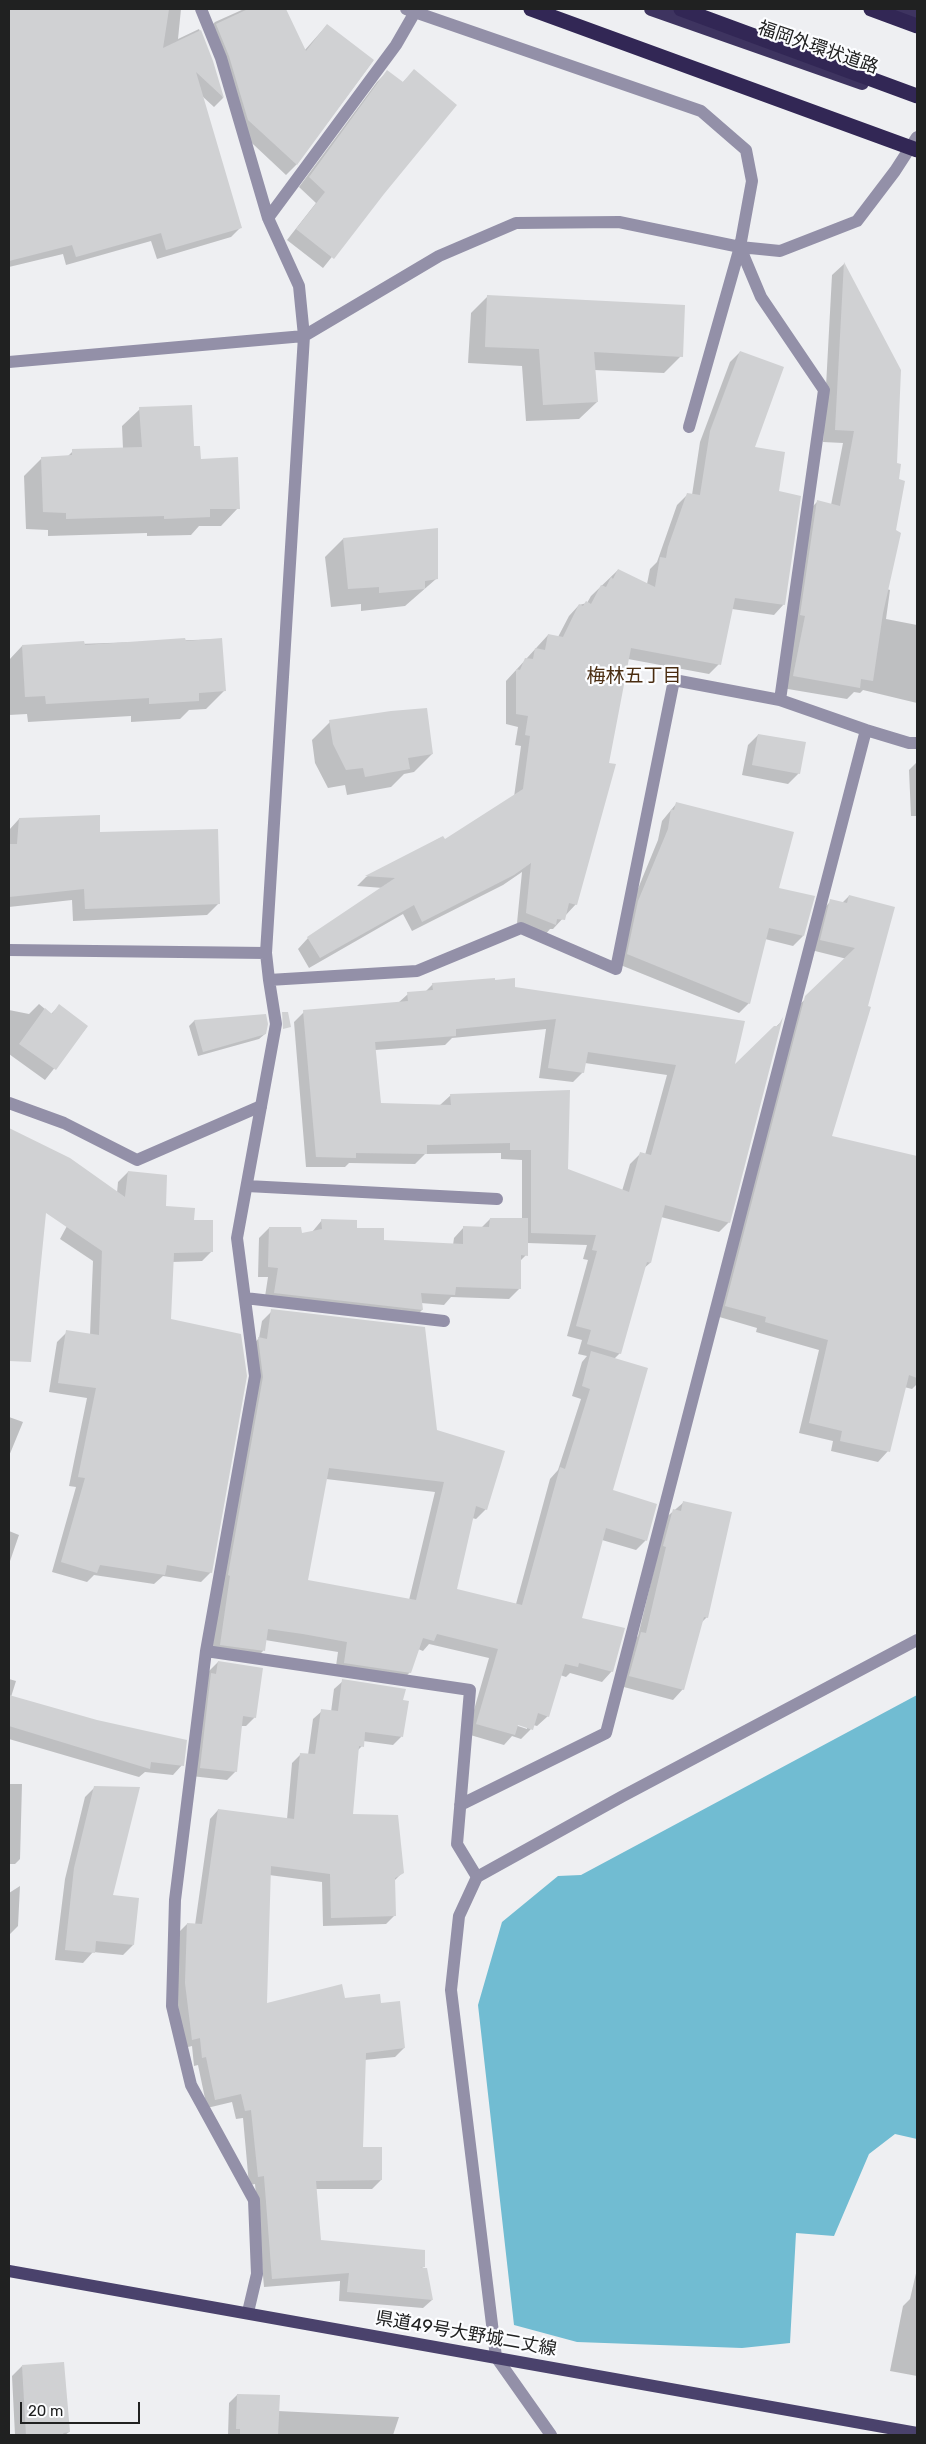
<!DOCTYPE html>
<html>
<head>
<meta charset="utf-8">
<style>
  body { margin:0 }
  #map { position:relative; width:926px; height:2444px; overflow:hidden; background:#eeeff2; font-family:Rubik,sans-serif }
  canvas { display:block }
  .frame { position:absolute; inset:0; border:10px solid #202121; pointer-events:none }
  .scale { position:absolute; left:20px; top:2402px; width:120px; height:22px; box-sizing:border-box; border:2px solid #202121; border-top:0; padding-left:6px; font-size:15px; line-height:18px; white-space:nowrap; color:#202121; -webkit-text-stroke:4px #fcfdff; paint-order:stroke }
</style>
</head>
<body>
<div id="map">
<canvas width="926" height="2444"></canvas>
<div class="frame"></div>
<div class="scale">20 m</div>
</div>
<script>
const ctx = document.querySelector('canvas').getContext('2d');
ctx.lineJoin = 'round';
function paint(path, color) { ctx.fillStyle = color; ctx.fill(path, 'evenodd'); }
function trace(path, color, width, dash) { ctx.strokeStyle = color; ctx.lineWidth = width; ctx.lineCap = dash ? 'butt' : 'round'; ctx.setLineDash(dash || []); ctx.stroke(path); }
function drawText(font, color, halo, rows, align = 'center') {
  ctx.font = font + ' Rubik,"Noto Sans JP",sans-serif'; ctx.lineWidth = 4.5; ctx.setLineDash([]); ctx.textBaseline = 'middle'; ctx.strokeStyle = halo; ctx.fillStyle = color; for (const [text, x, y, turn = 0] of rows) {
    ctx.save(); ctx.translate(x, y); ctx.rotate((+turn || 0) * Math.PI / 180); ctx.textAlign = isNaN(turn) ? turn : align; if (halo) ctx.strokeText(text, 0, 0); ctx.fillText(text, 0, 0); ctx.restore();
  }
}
paint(new Path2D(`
  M917,1695V2139L895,2134L869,2154L834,2236L796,2233L790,2343L742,2348L577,2342L514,2325L478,2005L502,1922L558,1876L581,1875Z`), '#71bcd2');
paint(new Path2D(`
  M9,9H181L178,39L199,29L212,61L223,98L214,107L201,95L240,228L231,237L157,259L151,241L66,265L63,254L9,267Z
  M244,9H266L270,18L304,51L327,25L373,61L296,165L286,175L238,130L219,66L205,32L215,22Z
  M414,71L383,193L323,268L287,240L316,203L299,187L377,82L387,72L402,83Z
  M844,264L900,370L894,531L887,589L890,590L886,619L917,625V703L863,690L860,693L854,692L847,699L782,688L805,514L817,502L831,505L843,443L823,442L832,275Z
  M488,296L681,356L664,373L594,370L597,402L579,419L526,421L522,366L468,363L471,313Z
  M740,352L753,448L778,492L784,604L774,615L732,609L719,664L709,674L628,659L576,904L553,929H550L545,935L517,923L522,872L503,885L412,931L403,914L309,968L298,949L308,938L383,888L357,886L366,877L442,837L444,841L514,797L521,746L515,745L518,727L506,724V681L548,635L558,637L569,616L579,605L587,603L591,596L618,570L647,584L650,569L657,562L677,505L688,494L692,495L700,442L730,362Z
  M140,409L199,460L238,508L221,526H199L191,535L147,536V533L48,536V530L26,529L24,476L42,458L67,457L73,451L123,449L122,426Z
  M343,539L436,579L405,606L361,611V604L331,607L325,557Z
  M221,639L224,691L206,709L189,710L180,719L131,722V716L28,722L27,714L9,715V660L22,646Z
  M330,722L432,754L414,772L404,774L391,787L347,795L345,785L328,788L315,763L312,740Z
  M758,735L799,773L788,784L742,775L748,745Z
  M917,762V816H911L909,770Z
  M676,804L778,889L803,936L793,946L765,939L749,1003L739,1013L618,964L628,913L658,840L662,821Z
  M19,819L98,833L219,903L207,915L73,921L72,900L9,907V830Z
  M849,896L893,908L831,1137L917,1158V1384L912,1389L904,1387L888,1451L878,1462L831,1451L833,1441L799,1433L819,1350L756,1332L757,1328L716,1316L796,1008L847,959L811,950L821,911L831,901L842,903Z
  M433,984L514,988L732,1068L781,1022L729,1222L719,1232L661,1217L650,1263L643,1269L620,1353L614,1359L611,1491L646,1540L636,1550L602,1540L581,1619L612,1671L602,1682L570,1673L566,1677L560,1675L548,1716L537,1726L533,1725L531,1729L521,1739L512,1736L504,1745L467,1734L489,1658L429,1644L423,1651L418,1649L410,1672L400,1683L335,1673L338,1652L265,1640L263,1651L253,1661L211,1655L253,1388L249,1349L259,1338L262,1321L272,1311L436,1431L486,1509L476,1519L472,1518L455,1590L516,1604L550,1479L558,1470L581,1399L572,1396L582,1362L587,1356L578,1354L582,1340L567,1336L588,1260L583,1259L587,1245L527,1243L526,1255L520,1261V1288L509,1299L451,1297L444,1305L421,1303L422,1310L412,1320L264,1303L268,1277H258L259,1238L269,1228L301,1234L312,1232L322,1220L356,1229L382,1242L453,1245L454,1238L464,1227L481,1228L490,1219H522V1160L501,1159V1153L425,1154L415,1164L349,1163L345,1167H306L294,1022L304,1012L398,1003L408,994L425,992ZM546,1029L539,1078L573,1082L583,1072L585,1063L667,1075L645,1155L640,1154L630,1164L622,1191L567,1170L451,1095L440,1105L380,1104L375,1050L445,1045L452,1038ZM326,1479L435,1492L409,1600L306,1581ZM512,1722L527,1727V1729L512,1724Z
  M39,1004L51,1014L59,1006L87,1027L45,1080L9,1054V1010L29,1014Z
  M265,1015V1034L259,1039L198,1056L189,1026L194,1021Z
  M9,1129L69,1159L117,1193L118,1182L128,1172L165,1208L193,1221L212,1251L202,1261L172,1262L170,1320L211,1572L201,1582L163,1576L154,1584L94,1575L87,1582L52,1572L76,1487L69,1486L87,1398L49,1392L57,1342L67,1332L90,1335L93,1261L60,1239L67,1226L45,1211L24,1330L9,1329V1197L40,1208L9,1186Z
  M9,1417L23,1422L9,1456Z
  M684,1502L707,1617L701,1623L683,1689L673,1700L620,1686L631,1643L638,1636L657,1557L663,1520Z
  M9,1531L19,1535L9,1564Z
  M218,1662L255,1717L246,1726H241L236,1771L227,1780L191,1776L209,1671Z
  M9,1679L16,1681L11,1697L182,1765L173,1775L145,1772L139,1777L9,1739Z
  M343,1681L401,1701V1737L393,1745L363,1741L362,1746L357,1751L351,1815L402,1873L394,1881L395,1915L386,1924L323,1926L322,1882L269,1875L266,2004L344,1999L380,2004L404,2048L395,2057L364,2060L361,2148L381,2180L372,2189H315L320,2241L423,2267L421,2269L432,2300L423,2308L339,2301L340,2281L264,2287L255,2184L249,2185L243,2118L236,2119L232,2102L207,2108L198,2065L194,2066L192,2046L184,2048L176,1992L178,1933L187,1924L195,1925L210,1819L218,1810L287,1819L292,1763L301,1754L308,1755L313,1719L322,1711L331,1712L334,1689Z
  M9,1784H22L20,1859L15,1864H9Z
  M95,1787L111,1896L133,1945L123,1955L93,1952L83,1963L55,1960L65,1879L85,1797Z
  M20,1886L18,1926L9,1935V1893Z
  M917,2269V2376L890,2371L903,2306L910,2299Z
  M22,2366L69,2432L65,2435H15L12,2376Z
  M237,2395L278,2411L399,2417L393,2435H228L229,2403Z
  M9,2425H10V2435H9Z`), '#0003');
paint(new Path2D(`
  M9,9H169L163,48L201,30L213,61L224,98L196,72L242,228L166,250L161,233L76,257L72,245L9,261Z
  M248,9H286L306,51L327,24L374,60L297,165L248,120L229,56L216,24Z
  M414,69L457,105L384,194L334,259L296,229L325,192L309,177L387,70L403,82Z
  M844,262L901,370L897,463L901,464L899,479L905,481L896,530L901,533L883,613L873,681L861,679L860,688L793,676L805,616L800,615L817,500L840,506L854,431L835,430Z
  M487,295L685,305L683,357L594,352L598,402L543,405L539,349L485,347Z
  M740,351L784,367L755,447L785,452L779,491L801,496L785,605L735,598L721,665L631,648L609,763L616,764L577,905L569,903L565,920L557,919L556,925L526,913L531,863L514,875L422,922L414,905L320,958L307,937L395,878L365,876L443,836L445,839L523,789L530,736L525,735L528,716L516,714V669L520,670L525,658L533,659L535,648L545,650L548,634L563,637L579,604L583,606L586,601L591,604L601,585L606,587L611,577L613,579L618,569L655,587L660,557L666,558L668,547L687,493L700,495L710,431Z
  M192,405L194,446H200L201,459L238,457L240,509H210V517L164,519V516L66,519V513L43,512L41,457L72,455V449L142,447L139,407Z
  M438,528V579L425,581V589L379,593V587L348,589L343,538Z
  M185,638L186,641L222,638L226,691L199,693V701L149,704V698L46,704L45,696L25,697L22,645L84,641L85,645Z
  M427,708L433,754L408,758L410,769L365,777L363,768L346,770L333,744L329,720L391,711Z
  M758,734L806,742L800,774L752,765Z
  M676,802L794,832L779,888L815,896L804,936L769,928L750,1004L627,954L638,901L668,829L671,809L674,810Z
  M100,815V832L218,829L220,904L85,909L84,889L9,897V844H17L19,818Z
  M849,895L895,907L868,1006L871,1007L832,1136L917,1156V1378L909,1375L890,1452L840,1441L842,1431L809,1423L828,1340L765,1322L766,1317L725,1306L805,996L855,948L820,940L830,899L847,903Z
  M495,978V980L515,978V987L745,1021L735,1064L774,1026H778L783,1017L730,1223L665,1205L651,1263L647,1262L621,1354L587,1344L591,1330L576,1326L597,1251L592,1250L596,1235L531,1233V1150H510V1143L427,1145V1154L356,1153V1158L316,1157L303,1010L408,1001L407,992L433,990L432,983ZM556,1019L548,1068L584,1073L588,1052L676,1065L651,1155L640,1152L629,1192L568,1169L570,1090L450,1094L451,1105L381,1103L375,1042L456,1036V1029Z
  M59,1004L88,1026L56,1070L19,1044L45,1008L52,1014Z
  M282,1012H288L291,1027L283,1029Z
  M266,1014L268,1024L266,1034L203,1052L194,1020Z
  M9,1128L70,1158L125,1197L128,1171L167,1175L166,1206L195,1208L194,1220H213V1252L174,1253L171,1319L241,1334L247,1376L212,1573L167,1565L165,1575L100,1565L97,1573L61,1562L85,1478L78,1477L96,1388L58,1383L66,1330L99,1335L102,1251L46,1213L31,1362L9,1361Z
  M490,1218H528V1256L521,1255V1289L456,1287L455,1295L421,1293L423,1310L274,1293L278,1268L268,1267L269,1227H301L302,1233L322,1229L321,1219L357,1220V1228H384V1240L463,1244V1226L489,1227Z
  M271,1309L425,1327L437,1430L505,1451L487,1510L476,1506L457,1589L522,1605L560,1467L565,1469L590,1389L582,1386L591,1351L648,1368L613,1490L657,1504L647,1541L606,1528L582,1618L625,1628L613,1672L579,1663L578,1667L565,1664L549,1717L538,1713L533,1730L518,1725L515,1735L476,1724L498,1649L437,1634L434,1641L423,1638L411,1673L344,1663L347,1642L303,1634L268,1629L265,1651L220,1645L230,1576L228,1575L263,1377L258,1337L267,1339ZM329,1468L444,1482L416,1600L308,1580Z
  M683,1501L732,1512L708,1618L704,1617L684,1690L629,1676L641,1632L646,1633L666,1547L663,1546L673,1509L681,1511Z
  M218,1661L263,1668L256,1718L243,1716L237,1772L200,1768L211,1673L216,1674Z
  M342,1679L406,1689L403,1700L409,1701L403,1737L365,1732L364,1747L359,1746L353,1814L398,1815L404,1873L395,1878L396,1916L331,1918L330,1874L271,1866L267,2003L342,1984L345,1998L380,1994L381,2003L400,2001L405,2048L366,2053L363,2147H382V2180L316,2181L321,2240L425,2250V2267L420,2268H427L433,2300L347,2292L349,2273L272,2279L264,2176L258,2177L251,2110L245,2111L241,2094L215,2100L206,2057L202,2058L200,2038L192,2040L185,1983L187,1923L202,1924L218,1809L294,1819L300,1753L315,1754L321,1709L338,1711Z
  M9,1695L97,1720L187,1740L184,1766L151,1762L150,1769L9,1726Z
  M94,1786L140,1787L113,1895L139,1898L134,1945L96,1941L95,1953L65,1950L74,1868Z
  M64,2362L70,2432L63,2433L64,2435H26L22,2365Z
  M237,2394L280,2395L278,2435H240V2429H236Z`), '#d0d1d3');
trace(new Path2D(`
  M9,1103L64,1123L137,1160L261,1106`), '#9390a8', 12);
trace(new Path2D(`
  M201,9L221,58L268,218L299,286L304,336L266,953L269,980L417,971L521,928L616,969L674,680L780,700L866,730L909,743H917
  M406,9L701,111L746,150L752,181L740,247L689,427
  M268,218L396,45L415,12
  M740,247L761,297L824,390L780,700
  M9,362L304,336L439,256L516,223L619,222L740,247L780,251L857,221L895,171L917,137
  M9,950L266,953
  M247,1186L497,1199
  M245,1298L444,1321
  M206,1651L470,1690L457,1844L477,1877
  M460,1805L606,1733L866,730
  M248,2312L257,2274L254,2200L191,2085L172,2006L175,1900L206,1651L255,1376L237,1238L276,1024L269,980
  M496,2357L551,2435`), '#9390a8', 12);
trace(new Path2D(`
  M496,2357L451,1990L459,1916L477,1877L623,1796L917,1640`), '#9390a8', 12);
trace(new Path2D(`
  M9,2271L917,2433`), '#4a426c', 12);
trace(new Path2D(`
  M651,9L862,83
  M894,9L917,17`), '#3e3460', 14);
trace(new Path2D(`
  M681,9L917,96
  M871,9L917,26`), '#322755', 15);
trace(new Path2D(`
  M531,9L917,150`), '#322755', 15);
drawText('18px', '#202121', '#fcfdff', [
  ["福岡外環状道路",818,48,19],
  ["県道49号大野城二丈線",466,2334,10]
]);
drawText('19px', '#4a2d11', '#fcfdff', [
  ["梅林五丁目",634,677]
]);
</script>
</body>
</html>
